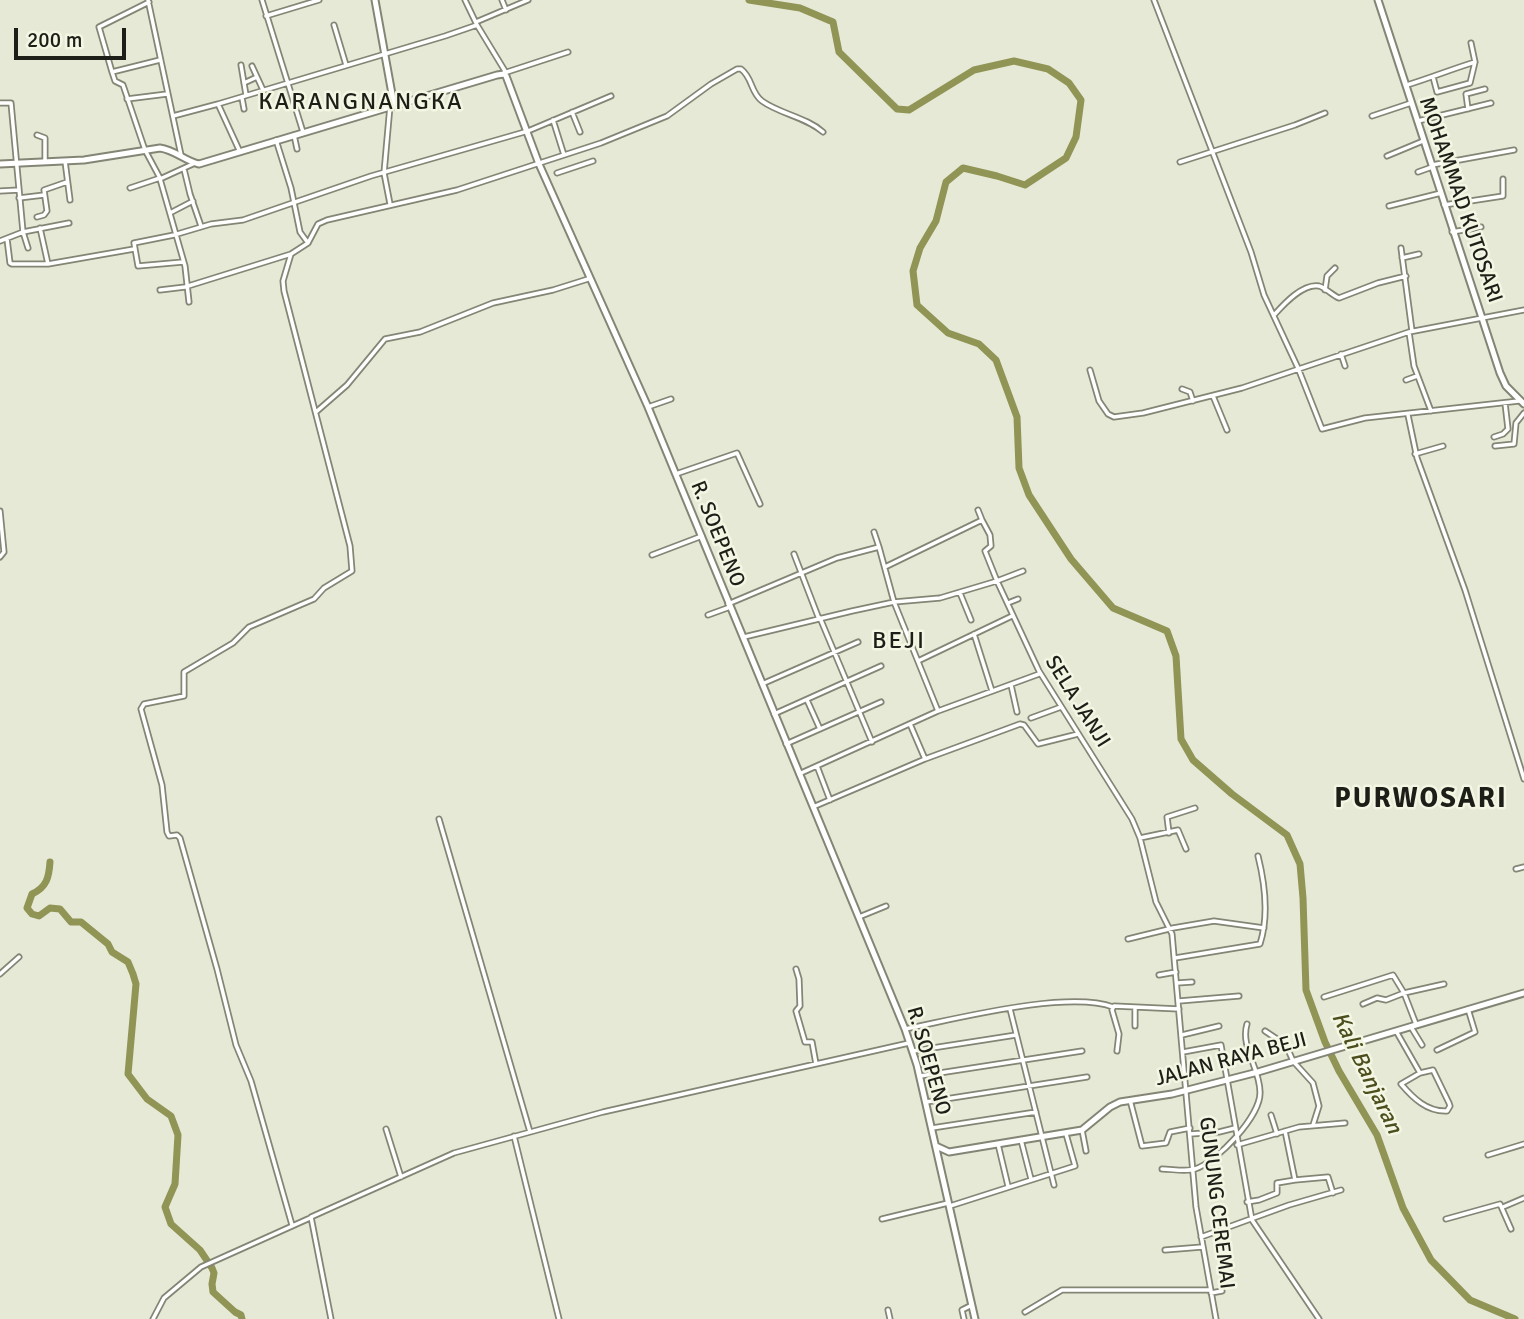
<!DOCTYPE html>
<html>
<head>
<meta charset="utf-8">
<style>
  body { margin:0 }
  #map { position:relative; width:1524px; height:1319px; overflow:hidden; background:#e7e9d7; font-family:Signika,sans-serif }
  canvas { display:block }
  .scale { position:absolute; left:14px; top:28px; width:112px; height:32px; box-sizing:border-box; border:4px solid #1d1e17; border-top:0; padding-left:9px; font-size:21px; line-height:24px; white-space:nowrap; color:#1d1e17; -webkit-text-stroke:5px #f4f6e4; paint-order:stroke }
</style>
</head>
<body>
<div id="map">
<canvas width="1524" height="1319"></canvas>
<div class="scale">200 m</div>
</div>
<script>
const ctx = document.querySelector('canvas').getContext('2d');
ctx.lineJoin = 'round';
function trace(path, color, width, dash) { ctx.strokeStyle = color; ctx.lineWidth = width; ctx.lineCap = dash ? 'butt' : 'round'; ctx.setLineDash(dash || []); ctx.stroke(path); }
function drawText(font, color, halo, rows, align = 'center') {
  ctx.font = font + ' Signika,sans-serif'; ctx.lineWidth = 5; ctx.setLineDash([]); ctx.textBaseline = 'middle'; ctx.strokeStyle = halo; ctx.fillStyle = color; for (const [text, x, y, turn = 0] of rows) {
    ctx.save(); ctx.translate(x, y); ctx.rotate((+turn || 0) * Math.PI / 180); ctx.textAlign = isNaN(turn) ? turn : align; if (halo) ctx.strokeText(text, 0, 0); ctx.fillText(text, 0, 0); ctx.restore();
  }
}
trace(new Path2D(`
  M749,0L800,8L833,22L839,52L897,109L909,110L974,70L1014,61L1048,69L1069,83L1081,100L1076,137L1066,158L1025,185L997,176L963,168L946,182L936,221L920,248L913,271L917,305L948,333L979,344L996,360L1017,417L1019,468L1029,495L1071,559L1113,608L1167,631L1176,656L1181,739L1193,760L1232,794L1287,835L1300,864L1303,898L1306,990L1325,1042L1339,1071L1377,1135L1403,1208L1431,1260L1470,1300L1515,1319
  M50,862C49,877 47,887 32,894L27,908L32,914L39,916L50,908L60,909L71,922H81L108,944L112,952L128,962L133,974L136,984L128,1074L147,1099L171,1116L178,1135L175,1184L165,1207L171,1224L200,1250L212,1268L214,1273L212,1284L213,1292L235,1312L241,1315L242,1319`), '#909454', 7);
const street = new Path2D(`
  M148,0L181,155
  M262,0L303,132
  M465,0L477,25L505,71
  M502,0L506,10
  M1154,0L1251,252L1264,295L1298,368L1322,429L1365,418L1519,401
  M266,16L319,0
  M476,22L528,0
  M334,25L346,65
  M241,65L246,95
  M252,66L263,90
  M112,72L99,27L149,2
  M504,73L568,52
  M1433,77L1437,92L1470,83L1475,62L1471,43
  M244,83L257,77
  M1407,85C1430,78 1452,69 1475,62
  M242,98L244,109
  M127,99L167,94
  M0,103H11L23,232L0,241
  M218,104L445,36L477,25
  M390,106L384,173L390,204
  M1468,109L1466,94L1485,89
  M572,112L580,132
  M173,116L218,104L240,152
  M1372,116L1411,103
  M553,120L564,155
  M1418,121L1491,103
  M37,135L45,138V161
  M294,135L297,149
  M276,140L291,188L300,232L308,243
  M1387,156L1423,141
  M65,161L70,200
  M1180,162L1295,125L1325,113
  M1432,165L1514,150
  M184,169L190,194L201,226
  M1418,172L1432,167
  M557,173L593,161
  M130,188L160,178L145,150L123,85L115,81L112,72L160,60
  M0,191L19,190
  M19,198L44,195
  M1444,205L1503,196V179
  M1389,206L1441,193
  M170,213L193,201
  M37,217L44,215L47,211L44,190L67,182
  M40,228L48,264
  M1452,232L1481,227
  M7,239L10,263L12,264H48L134,249
  M28,248L23,232L69,223
  M1401,248L1412,331
  M291,254L283,281L284,291L350,546L352,571L324,588L314,599L249,627L233,643L184,672V696L144,704L141,709L162,785L167,832L169,836L177,835L180,838L217,969L236,1045L251,1081L292,1225
  M1402,258L1419,254
  M183,262L138,266L134,243L174,235L211,224L243,220L371,176L528,131L611,96
  M160,290L185,287L291,254L308,243L318,224L327,220L457,190L601,143L667,116L711,84L737,69H741C753,78 750,92 762,101C780,114 806,117 823,132
  M1325,290L1327,276L1335,268
  M189,302L185,266L160,179L195,163
  M1275,314C1284,304 1303,283 1319,286C1326,288 1332,295 1339,298L1378,283L1406,276
  M1409,332L1414,366L1431,411
  M1341,354L1345,366
  M1090,370L1099,401L1108,414L1114,417L1143,413L1242,388L1409,332L1524,310
  M1406,380L1417,376
  M1182,389L1190,392L1193,401
  M1213,396L1227,430
  M648,407L671,399
  M316,412L347,385L385,339L420,332L493,303L553,290L588,279
  M1408,415L1417,458L1465,590L1524,779
  M1494,437L1503,434L1508,429L1505,403
  M1495,446L1514,444L1516,423L1524,413
  M1415,454L1443,446
  M676,474L737,453L760,504
  M978,510L982,520
  M0,511L4,552L0,557
  M874,532L879,547
  M794,554L819,619
  M652,555L702,536
  M885,567L982,520L990,535L991,546L985,551L997,581L1023,571
  M960,593L971,620
  M1008,603L1018,599
  M728,604L837,558L879,547L894,602L938,711
  M708,615L730,607
  M820,618L872,742
  M974,634L992,691
  M744,637L852,611L894,602L940,598L997,581L1039,671L1132,819L1140,838L1156,902L1172,934L1196,1207L1216,1319
  M918,661L1012,616
  M762,684L858,642
  M1011,685L1017,712
  M807,700L820,729
  M774,714L881,666
  M1031,718L1061,707
  M910,724L925,759
  M786,744L881,702
  M817,766L830,800
  M799,774L938,711L1039,674
  M813,807L925,759L1020,724L1024,725L1038,744L1078,734
  M439,819L530,1132
  M1169,833L1167,817L1195,808
  M1140,838L1178,830L1186,849
  M1516,869L1524,867
  M859,917L886,906
  M1128,939L1173,928L1214,921L1264,928
  M1175,958L1260,944C1269,916 1265,884 1258,856
  M796,969L799,979L800,1006L796,1011L805,1042H812L816,1064
  M0,974L19,957
  M1159,975L1176,972
  M1177,983L1192,982
  M1324,997L1393,975L1404,993L1416,1024
  M1179,1001L1239,996
  M1363,1004L1377,998L1386,1000L1404,993L1444,984
  M1135,1007V1026
  M1010,1009L1054,1185
  M1411,1027L1422,1045
  M905,1029C956,1019 1067,990 1113,1007
  M1265,1031L1286,1045L1293,1061L1313,1083L1319,1106L1313,1125
  M1396,1031L1420,1073L1401,1084C1413,1098 1427,1112 1447,1111L1450,1106L1449,1103L1433,1070L1420,1073
  M1182,1035L1219,1026
  M1437,1050L1475,1032L1468,1009
  M913,1051L1016,1035
  M1117,1051L1119,1034L1112,1010L1114,1006L1179,1009
  M1183,1052L1221,1045L1252,1220L1319,1319
  M920,1076L1082,1051
  M1130,1100L1142,1146L1166,1143L1170,1132L1190,1128
  M926,1102L1087,1077
  M1271,1115L1277,1134
  M932,1128L1036,1112
  M386,1129L401,1177
  M1082,1130L1086,1151
  M1285,1131L1295,1180L1328,1177L1333,1193
  M1190,1134L1219,1132L1235,1128
  M514,1136L559,1319
  M1021,1140L1031,1179
  M998,1144L1008,1186
  M1237,1145L1299,1127L1345,1123
  M1488,1155L1524,1144
  M1162,1169C1172,1169 1186,1172 1195,1169C1217,1162 1261,1116 1260,1092C1260,1068 1240,1047 1247,1024
  M1247,1202L1259,1200L1277,1193V1183L1295,1180
  M950,1206L1075,1166L1066,1134
  M1503,1207L1524,1198
  M882,1219L948,1203
  M1446,1219L1500,1204L1511,1229
  M1201,1237L1289,1205L1341,1190
  M1165,1250L1202,1247
  M1211,1293L1222,1291
  M888,1310L890,1319
  M1025,1312L1062,1290H1210
  M153,1319L164,1298L201,1267L310,1218
  M331,1319L311,1217L454,1153L603,1112L909,1043
  M964,1319L962,1310L972,1305`);
const secondary = new Path2D(`
  M375,0L394,105
  M1378,0L1500,373L1506,386L1524,404
  M0,164L84,160L160,148C175,150 185,161 199,164L497,75L504,74L506,76L539,164L648,407L905,1029L917,1065L975,1319
  M936,1146L949,1152L1082,1130L1110,1107L1120,1102L1172,1094L1258,1072L1524,993`);
trace(street, '#848575', 7);
trace(secondary, '#848575', 9);
trace(street, '#fff', 3.5);
trace(secondary, '#fff', 5);
drawText('21px', '#1d1e17', '#f4f6e4', [
  ["MOHAMMAD KUTOSARI",1460,200,71],
  ["R. SOEPENO",717,534,68],
  ["SELA JANJI",1077,702,58],
  ["JALAN RAYA BEJI",1231,1060,-15],
  ["R. SOEPENO",928,1061,74],
  ["GUNUNG CEREMAI",1216,1203,83]
]);
drawText('italic 23px', '#4c4e1d', '#f4f6e4', [
  ["Kali Banjaran",1366,1073,64]
]);
ctx.letterSpacing = '2px';
drawText('24px', '#1d1e17', '#f4f6e4', [
  ["KARANGNANGKA",361,103],
  ["BEJI",899,642]
]);
ctx.letterSpacing = '0px';
ctx.letterSpacing = '2px';
drawText('bold 28px', '#1d1e17', '#f4f6e4', [
  ["PURWOSARI",1421,800]
]);
ctx.letterSpacing = '0px';
</script>
</body>
</html>
